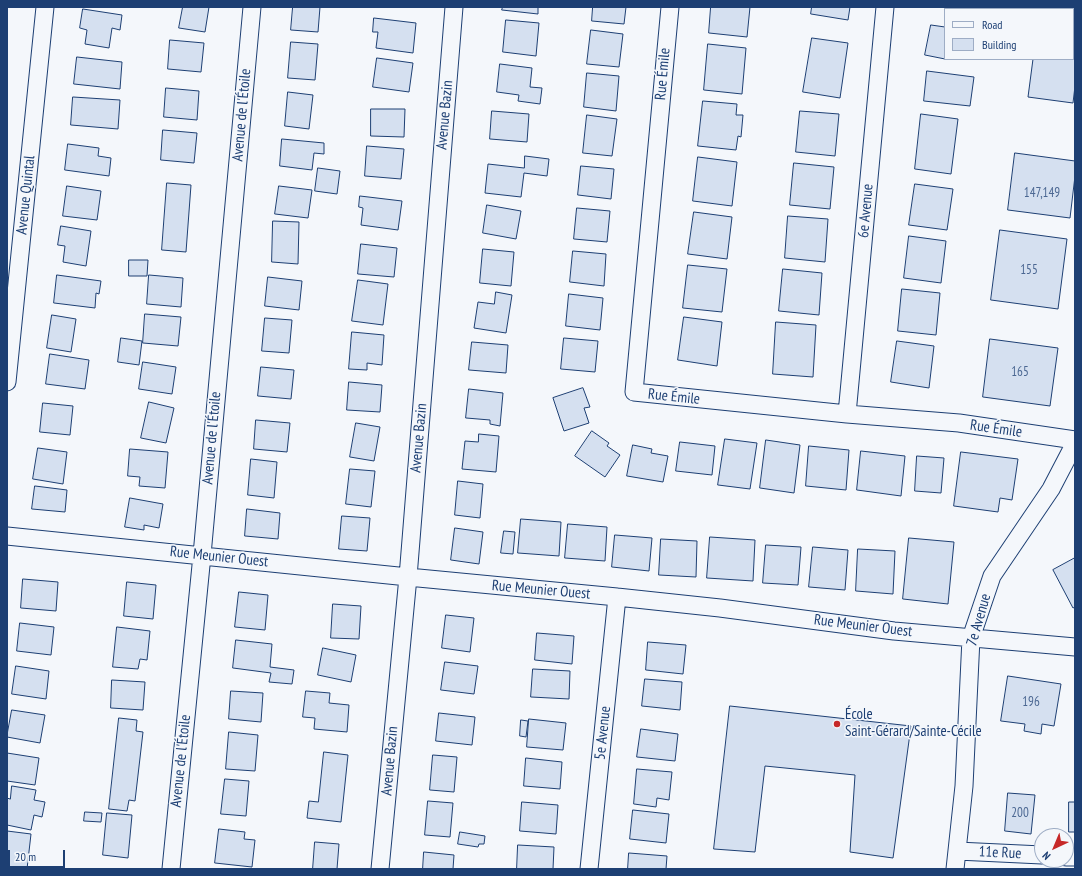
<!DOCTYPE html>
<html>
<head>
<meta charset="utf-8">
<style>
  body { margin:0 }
  #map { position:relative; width:1082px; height:876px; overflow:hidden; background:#f4f7fb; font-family:"PT Sans Narrow",sans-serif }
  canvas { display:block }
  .frame { position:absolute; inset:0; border:8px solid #1d3f73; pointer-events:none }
  .legend { position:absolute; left:944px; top:8px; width:130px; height:52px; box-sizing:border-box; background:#f4f7fb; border:1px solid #9eadc5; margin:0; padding:5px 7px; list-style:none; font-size:12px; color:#1d3f73 }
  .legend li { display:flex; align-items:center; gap:8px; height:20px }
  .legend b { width:20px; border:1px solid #9eadc5 }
  .north { position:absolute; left:1034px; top:828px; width:40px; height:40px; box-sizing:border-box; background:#f4f7fb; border:1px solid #9eadc5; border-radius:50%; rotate:224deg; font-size:11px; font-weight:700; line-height:16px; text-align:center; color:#1d3f73 }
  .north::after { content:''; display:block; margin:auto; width:14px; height:18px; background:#c62828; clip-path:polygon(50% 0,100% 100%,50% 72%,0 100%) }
  .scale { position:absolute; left:8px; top:850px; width:57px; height:18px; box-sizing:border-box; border:2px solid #1d3f73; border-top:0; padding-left:5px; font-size:12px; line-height:14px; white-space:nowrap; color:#1d3f73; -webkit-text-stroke:3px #f4f7fb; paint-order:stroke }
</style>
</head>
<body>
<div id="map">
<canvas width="1082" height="876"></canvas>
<div class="frame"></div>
<ul class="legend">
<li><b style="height:5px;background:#f4f7fb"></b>Road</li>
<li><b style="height:11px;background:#d5e0f0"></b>Building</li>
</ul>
<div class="north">N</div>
<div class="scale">20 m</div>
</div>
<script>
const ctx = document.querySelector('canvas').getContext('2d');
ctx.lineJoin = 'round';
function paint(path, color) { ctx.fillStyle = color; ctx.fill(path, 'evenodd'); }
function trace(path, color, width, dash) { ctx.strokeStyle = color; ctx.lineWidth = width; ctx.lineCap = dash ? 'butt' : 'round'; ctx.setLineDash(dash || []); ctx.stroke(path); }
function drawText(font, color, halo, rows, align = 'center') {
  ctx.font = font + ' "PT Sans Narrow",sans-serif'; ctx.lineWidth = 3; ctx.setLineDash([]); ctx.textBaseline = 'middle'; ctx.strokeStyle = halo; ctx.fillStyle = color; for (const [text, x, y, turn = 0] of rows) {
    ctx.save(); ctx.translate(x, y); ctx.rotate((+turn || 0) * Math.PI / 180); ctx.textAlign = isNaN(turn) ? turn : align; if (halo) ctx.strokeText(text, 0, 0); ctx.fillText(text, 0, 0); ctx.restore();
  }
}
const building = new Path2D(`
  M183,7H209L205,32L179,28Z
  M293,7H320L318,32L291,30Z
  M503,7H538V14L502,10Z
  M593,7H626L624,24L592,21Z
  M711,7H750L747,37L709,33Z
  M812,7H850L848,20L811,14Z
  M981,7H1003V9H981Z
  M1037,7H1065L1063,9H1039Z
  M83,9L122,15L120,30L112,28L109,48L85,44L87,30L80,28Z
  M374,18L416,23L413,53L376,48L378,32H373Z
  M506,20L539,23L536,56L503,52Z
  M931,25L945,27V59L925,55Z
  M591,30L623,34L619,67L587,64Z
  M812,38L848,43L840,98L803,92Z
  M170,40L204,43L201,72L168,69Z
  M291,42L318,44L315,80L288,78Z
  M708,44L746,48L742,94L704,90Z
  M1073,46H1075V86L1073,103L1028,97L1033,59H1073Z
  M77,57L122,62L120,89L74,84Z
  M377,58L413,63L409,92L373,87Z
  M500,64L532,68L530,87L542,88L540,104L518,101L519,95L497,92Z
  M927,71L974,77L970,106L924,101Z
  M587,73L619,76L616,111L584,107Z
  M166,88L199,91L197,120L164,117Z
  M288,92L313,95L309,129L285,126Z
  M73,97L120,100L118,129L71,125Z
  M703,101L737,104L736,115H743L741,137L738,136L736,150L698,146Z
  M371,109H405L404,137L371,136Z
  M492,111L529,114L527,142L490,139Z
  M800,111L839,114L835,156L796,152Z
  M921,114L958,119L951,174L915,169Z
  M587,115L617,119L612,156L583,153Z
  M163,130L197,133L194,163L161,160Z
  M282,139L324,143V154L314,153L312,170L280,166Z
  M68,144L99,148L98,156L111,158L109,176L65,170Z
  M367,146L404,149L401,179L365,176Z
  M1015,153L1075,161V176L1070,218L1008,210Z
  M525,156L549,159L547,176L524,173L521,197L485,193L488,164L524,168Z
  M698,157L737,162L732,206L693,201Z
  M794,163L834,167L830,209L790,205Z
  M581,166L614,169L611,199L578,195Z
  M318,168L340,171L337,194L315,191Z
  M167,183L191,185L186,252L162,250Z
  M915,184L953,189L947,230L909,225Z
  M67,186L101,191L97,220L63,216Z
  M279,186L312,190L308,218L275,214Z
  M360,196L402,201L398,230L361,225L363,208L359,207Z
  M487,205L521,211L516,239L483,233Z
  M577,208L610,211L607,242L574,239Z
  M694,212L732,217L727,259L688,254Z
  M788,216L828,219L825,262L785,258Z
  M273,221L299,222L298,264L272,262Z
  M61,226L91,231L86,266L63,262L65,246L58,245Z
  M1000,230L1067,239L1058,309L991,300Z
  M909,236L946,241L941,283L904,278Z
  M361,244L397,248L394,277L358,274Z
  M483,249L514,252L511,286L480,283Z
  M573,251L606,254L604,286L570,282Z
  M129,260H148L147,276H129Z
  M688,265L727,269L722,312L683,308Z
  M783,269L822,273L819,315L779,311Z
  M57,275L101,281L99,294L96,293L95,308L54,303Z
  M149,275L183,278L181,307L147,304Z
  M268,277L302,281L299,310L265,306Z
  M358,280L388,284L383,325L352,321Z
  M902,289L940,293L936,335L898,331Z
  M496,292L512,295L506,333L474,328L478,302L494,304Z
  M569,294L603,298L600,330L566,326Z
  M145,314L181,317L178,346L143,343Z
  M52,315L76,319L71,352L47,348Z
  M684,317L722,322L717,366L678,360Z
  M265,318L292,320L289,353L262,351Z
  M776,322L816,325L813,377L773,374Z
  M352,332L384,335L382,365L367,363V370L349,369Z
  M121,338L142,341L139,365L118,362Z
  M564,338L598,341L595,372L561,369Z
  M990,339L1058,348L1050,406L983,397Z
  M897,341L934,346L929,388L891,382Z
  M472,342L508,345L506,373L469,370Z
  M50,354L89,360L85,389L46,384Z
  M143,362L176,367L172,394L139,389Z
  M261,367L294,370L291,399L258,396Z
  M349,382L382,385L380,412L347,410Z
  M583,388L590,407L584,408L589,423L564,431L553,398Z
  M469,389L503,393L500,426L490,424V420L466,418Z
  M149,402L174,408L166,443L141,438Z
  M43,403L73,406L70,435L40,432Z
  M256,420L290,423L287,452L254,449Z
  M356,423L380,427L374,461L350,457Z
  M592,431L609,443L607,446L620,455L605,477L575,456Z
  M479,434L499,436L496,472L462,469L465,441L478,442Z
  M725,439L757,443L750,489L718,485Z
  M766,440L800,445L794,493L760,488Z
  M680,442L715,446L712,475L676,471Z
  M633,445L652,449L651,453L668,456L663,482L627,476Z
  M809,446L849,450L846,490L806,486Z
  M38,448L67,452L63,484L33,479Z
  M130,449L168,452L165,488L139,486L140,477L128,476Z
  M861,451L905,456L901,496L857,490Z
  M961,452L1018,459L1012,500L1000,498L998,512L954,506Z
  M917,456L944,458L941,493L915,491Z
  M251,459L277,462L274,498L248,495Z
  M350,469L375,471L371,507L346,504Z
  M458,481L483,484L480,518L455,515Z
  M35,486L67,490L65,512L32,509Z
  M130,498L163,504L159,528L144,525V530L125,527Z
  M247,509L280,513L278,539L245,536Z
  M342,516L370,518L367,551L339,549Z
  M521,519L561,522L559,556L518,553Z
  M568,524L607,527L605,561L565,558Z
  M455,528L483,532L479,564L451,560Z
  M504,531L515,532L513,554L501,553Z
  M615,535L652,538L649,571L612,567Z
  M710,537L755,540L753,581L707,578Z
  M909,538L954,542L948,604L903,599Z
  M661,539L697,541L696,577L659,575Z
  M766,545L801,547L798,585L763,583Z
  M813,547L848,550L845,590L809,587Z
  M858,549L895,551L893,594L856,591Z
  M1075,558V607L1073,608L1053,570Z
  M23,579L58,582L56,611L21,608Z
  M127,582L156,585L153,619L124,616Z
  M239,592L268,595L265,630L235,627Z
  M333,604L361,606L359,639L331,638Z
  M446,615L474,618L470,652L442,648Z
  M20,623L54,627L51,655L17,651Z
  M117,627L150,631L147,660L140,659L138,669L113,667Z
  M537,633L574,636L572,664L535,660Z
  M236,640L272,644L270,667L294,670L292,684L269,682L271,673L233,668Z
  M648,642L686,645L683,674L646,670Z
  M323,648L356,655L351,682L318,675Z
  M445,662L478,666L474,694L441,690Z
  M16,666L49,671L46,699L12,694Z
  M533,669L570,671L569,699L531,697Z
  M1008,676L1061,684L1054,726L1042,724L1041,734L1024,731L1025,724L1001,721Z
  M645,679L682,682L680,710L642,706Z
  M112,680L145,682L143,710L111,708Z
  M231,691L263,693L261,722L229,719Z
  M306,691L330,693L329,703L349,705L347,732L314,729L315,718L303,717Z
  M730,706L911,726L893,858L850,852L855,775L765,766L755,852L714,849Z
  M12,710L45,715L40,743L7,737Z
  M439,713L475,717L472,745L436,741Z
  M119,718L137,720L136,731L143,732L135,801L129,800L127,811L109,809Z
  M529,719L566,723L563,750L527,747Z
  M521,720L528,721L526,737L520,736Z
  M641,729L678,734L675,761L637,757Z
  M229,732L258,735L255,771L226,769Z
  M324,752L348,755L341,822L307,818L309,801L318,802Z
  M7,753L39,758L35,785L7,781Z
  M433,755L457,757L454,792L430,790Z
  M526,758L562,762L560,789L524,786Z
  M637,769L672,772L669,800L657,798L656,807L634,804Z
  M225,779L249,781L246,816L221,814Z
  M12,786L36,790L34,800L45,802L42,817L34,815L31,830L7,825V798L10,799Z
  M1008,793L1035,795L1031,834L1005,831Z
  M428,801L453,803L450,837L425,835Z
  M522,802L558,805L556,834L520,831Z
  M1069,802H1075V832H1069Z
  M633,810L669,814L666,843L630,839Z
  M85,812L102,813L101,822L84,821Z
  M107,813L132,815L128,858L103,855Z
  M219,829L245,832L244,839L255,840L252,867L215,863Z
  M7,831L31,834L27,869H7Z
  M460,832L485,836L484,844H479L478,847L458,844Z
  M315,842L339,844L337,869H313Z
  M518,845L554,847L553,869H517Z
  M424,852L454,855L453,869H423Z
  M629,853L667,856L666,869H628Z`);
paint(building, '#d5e0f0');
trace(building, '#1d3f73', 1);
const minor = new Path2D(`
  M670,7L634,392L847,414L959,423L1075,440
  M7,382L45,7
  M847,414L885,7
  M7,536L408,577L617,597L720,608L894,631L1075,647
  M957,851L1042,855
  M1066,857H1075
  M171,869L202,555L252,7
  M380,869L408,577L454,7
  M589,869L617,597
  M955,869L964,786L971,638L992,576L1051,489L1075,443`);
trace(minor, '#1d3f73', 19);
trace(minor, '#f4f7fb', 17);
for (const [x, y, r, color] of [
  [837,724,4,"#c62828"]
]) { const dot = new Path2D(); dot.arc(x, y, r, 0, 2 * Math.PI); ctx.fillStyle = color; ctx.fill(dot); trace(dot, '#f4f7fb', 1.5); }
drawText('13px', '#4b6792', null, [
  ["147,149",1042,193],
  ["155",1029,270],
  ["165",1020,372],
  ["196",1031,702],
  ["200",1020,813]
]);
drawText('15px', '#1d3f73', '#f4f7fb', [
  ["Rue Émile",663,74,-85],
  ["Avenue de l'Étoile",242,115,-85],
  ["Avenue Bazin",445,115,-85],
  ["Avenue Quintal",26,195,-84],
  ["6e Avenue",866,211,-85],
  ["Rue Émile",674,397,6],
  ["Rue Émile",996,429,8],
  ["Avenue de l'Étoile",212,438,-85],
  ["Avenue Bazin",419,438,-85],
  ["Rue Meunier Ouest",219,557,6],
  ["Rue Meunier Ouest",541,590,5],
  ["7e Avenue",979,620,-74],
  ["Rue Meunier Ouest",863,626,7],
  ["5e Avenue",603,733,-84],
  ["Avenue de l'Étoile",181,761,-84],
  ["Avenue Bazin",390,761,-85],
  ["11e Rue",1000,853,3]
]);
drawText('15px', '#1d3f73', '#f4f7fb', [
  ["École",845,715],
  ["Saint-Gérard/Sainte-Cécile",845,732]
], 'left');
</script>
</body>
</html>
